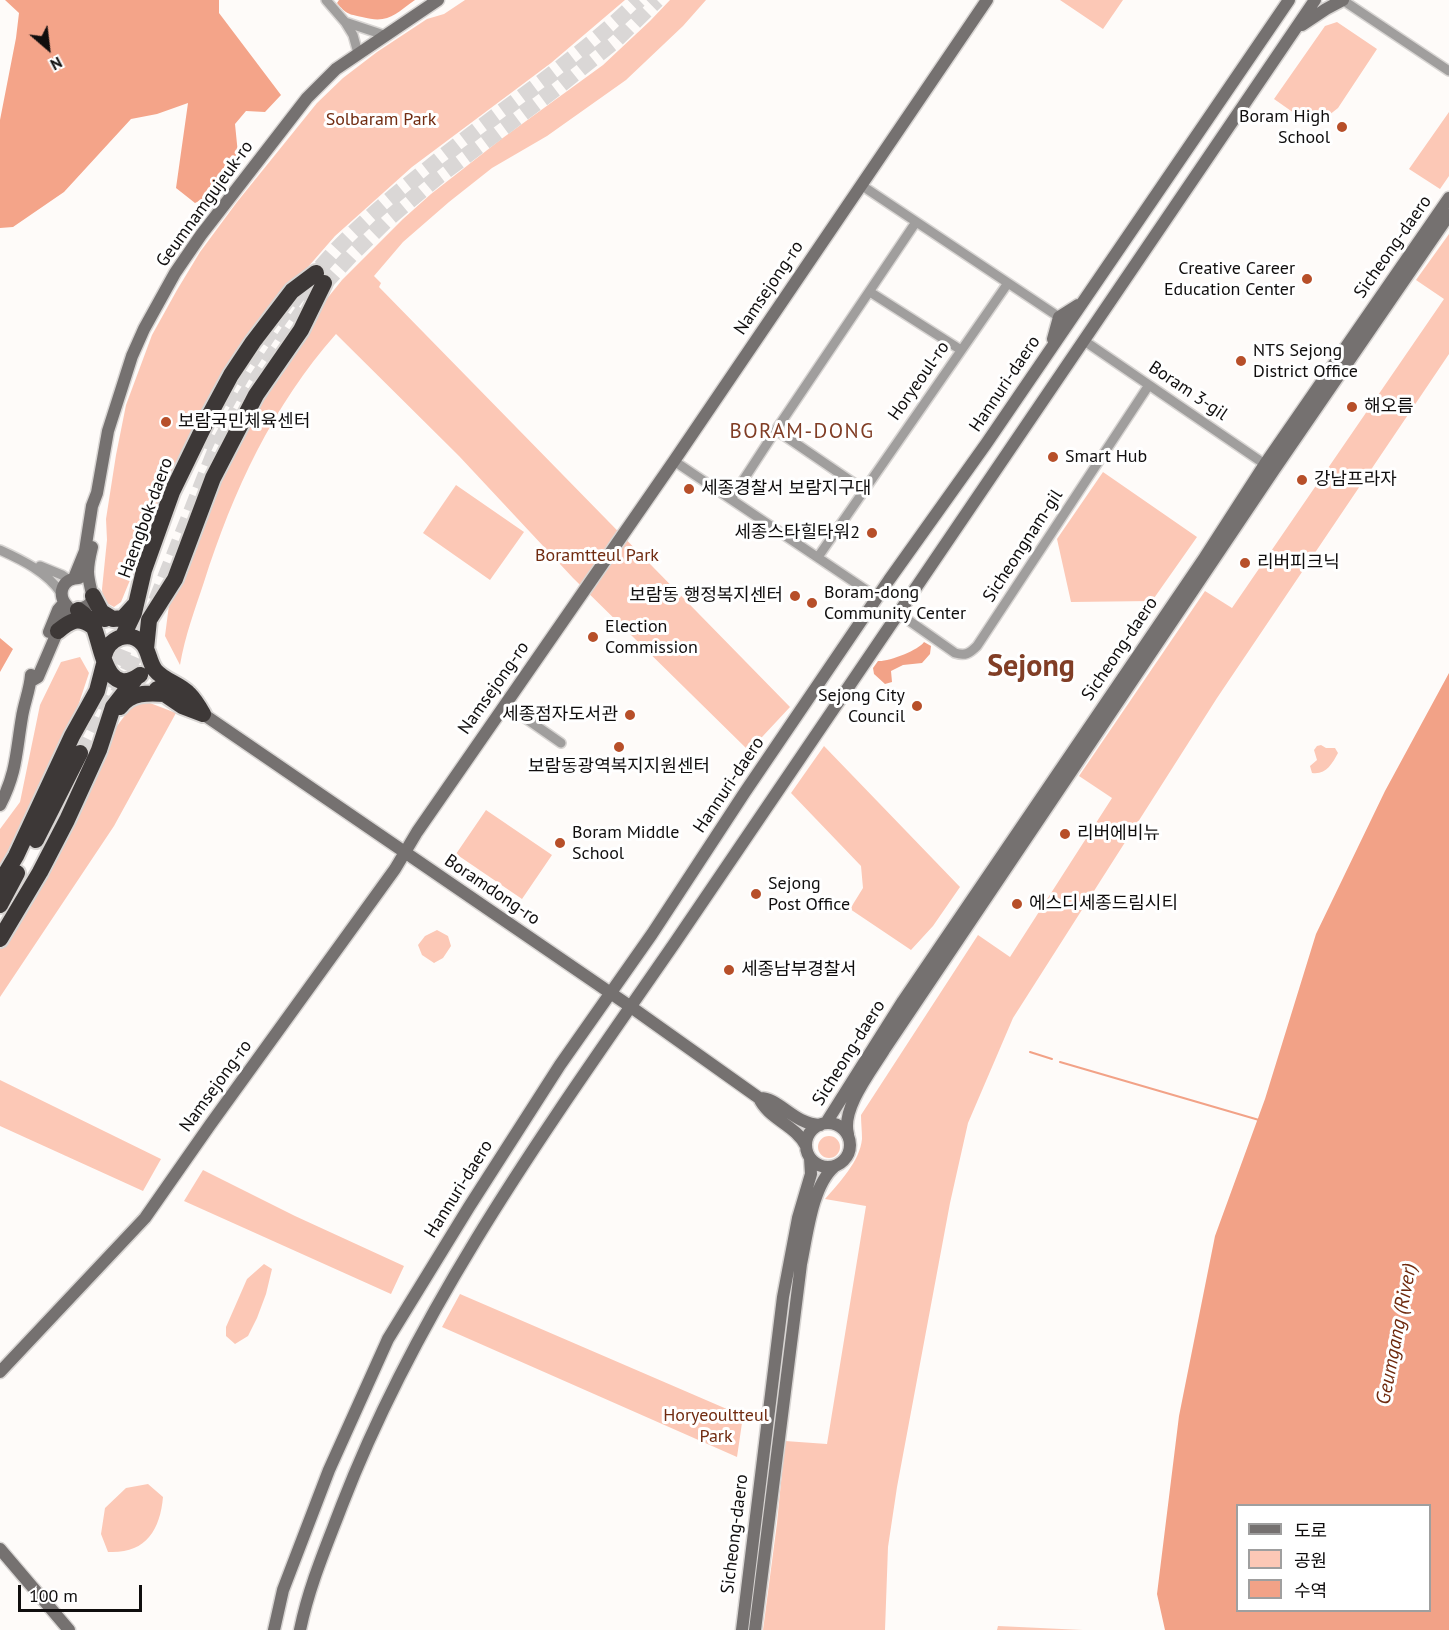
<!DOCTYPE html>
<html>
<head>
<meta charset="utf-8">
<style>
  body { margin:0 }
  #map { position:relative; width:1449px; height:1630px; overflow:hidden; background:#fefbf9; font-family:"PT Sans","Noto Sans KR",sans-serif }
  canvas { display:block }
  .legend { position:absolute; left:1236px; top:1504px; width:195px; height:108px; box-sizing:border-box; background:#fff; border:2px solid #9f9f9f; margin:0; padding:8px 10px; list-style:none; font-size:18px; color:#100e0e }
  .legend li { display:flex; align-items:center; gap:12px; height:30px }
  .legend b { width:30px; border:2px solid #9f9f9f }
  .north { position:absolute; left:18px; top:18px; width:60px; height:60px; -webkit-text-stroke:4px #fff; paint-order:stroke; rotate:152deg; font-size:16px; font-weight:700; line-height:24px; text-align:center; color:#100e0e }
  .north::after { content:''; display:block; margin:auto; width:21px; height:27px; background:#100e0e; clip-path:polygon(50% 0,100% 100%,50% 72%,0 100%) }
  .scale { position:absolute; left:18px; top:1585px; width:124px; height:27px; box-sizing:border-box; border:3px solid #100e0e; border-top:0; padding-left:8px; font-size:18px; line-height:21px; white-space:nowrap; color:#100e0e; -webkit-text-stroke:4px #fff; paint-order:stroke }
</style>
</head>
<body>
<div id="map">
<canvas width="1449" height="1630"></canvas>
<ul class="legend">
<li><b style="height:8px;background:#757170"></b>도로</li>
<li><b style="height:16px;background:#fcc8b6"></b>공원</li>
<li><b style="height:16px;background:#f2a287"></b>수역</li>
</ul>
<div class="north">N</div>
<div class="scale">100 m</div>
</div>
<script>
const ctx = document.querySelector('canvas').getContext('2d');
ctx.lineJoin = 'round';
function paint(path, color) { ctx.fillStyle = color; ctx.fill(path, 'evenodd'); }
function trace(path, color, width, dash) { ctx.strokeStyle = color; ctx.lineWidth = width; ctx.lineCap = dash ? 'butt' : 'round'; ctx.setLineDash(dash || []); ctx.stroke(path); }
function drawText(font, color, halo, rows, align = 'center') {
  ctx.font = font + ' "PT Sans","Noto Sans KR",sans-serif'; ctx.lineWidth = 6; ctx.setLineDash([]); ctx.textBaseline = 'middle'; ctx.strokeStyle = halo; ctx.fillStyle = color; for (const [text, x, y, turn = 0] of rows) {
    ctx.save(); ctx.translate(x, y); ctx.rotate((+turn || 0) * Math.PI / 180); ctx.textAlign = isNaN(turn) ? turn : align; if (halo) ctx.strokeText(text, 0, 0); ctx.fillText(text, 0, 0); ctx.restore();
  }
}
paint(new Path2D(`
  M465,0H625L551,63L412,167L335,236L294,283L158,512L121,602L114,607L103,601L102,589L107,540L106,519L116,455L126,405L152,335L177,290L200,252L237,202L317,103L343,78L377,52L427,19L444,14Z
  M670,0H706L683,26L626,80L547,136L492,168L449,202L403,242L374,276L381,283L379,287L790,707L749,751L573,578L459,456L336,334C273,405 233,491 204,582C195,609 185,636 180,665L165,636L169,605L180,574L235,441L313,316L342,280L403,219L431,194L500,140L603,65L650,21Z
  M1060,0H1123L1103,29Z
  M1337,22L1377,49L1338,108L1314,127L1274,99L1325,26Z
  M1449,112V176L1440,189L1409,169Z
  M1449,234V354L1217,698L1013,1018L968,1123L950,1203L897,1487L888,1547L885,1630H763L777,1523L785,1441L827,1444L866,1206L825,1199C839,1183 860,1161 862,1139C862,1131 861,1123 861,1115L978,935L1010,957L1112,798L1079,776L1205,591L1232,608L1444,299L1416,280Z
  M1103,472L1197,537L1152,601L1071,602L1057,539Z
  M456,485L524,532L490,580L423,533Z
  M80,657L89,673L73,721L0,877V829L20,802L40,705L61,662Z
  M135,702L150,703L176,713L114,826L0,997V949L26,908L114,730Z
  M1321,745L1326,748H1335L1338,753C1332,764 1326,775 1312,773L1310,766L1317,760L1314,750L1317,746Z
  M824,746L960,887L933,926L911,950L850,909L863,888L861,866L791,793Z
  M486,810L552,855L522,899L456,854Z
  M437,930L448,936L451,946L443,958L434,963L422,955L418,945L425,936Z
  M0,1080L161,1159L143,1191L0,1126Z
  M818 1147a11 11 0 1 1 22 0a11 11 0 1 1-22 0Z
  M203,1170L295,1216L404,1266L391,1294L184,1201Z
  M264,1264L272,1269L266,1294L257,1318L248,1336L235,1344L226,1336V1327L247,1279Z
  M460,1294L743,1416L737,1457L442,1327Z
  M148,1484L163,1497C160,1531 145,1554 108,1552L101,1534L105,1508L126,1488Z
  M998,1626L1083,1630H997Z`), '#fcc8b6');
paint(new Path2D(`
  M5,0H219V13L281,95L265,112L246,111L235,124L238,154L211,195L195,203L176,188L188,103L157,114L131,119L64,192L13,227L0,228V120L16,38L19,13Z
  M339,0H415C394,15 388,24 362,17C348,14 346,14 337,3Z
  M0,638L13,649L0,672Z`), '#f4a489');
paint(new Path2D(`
  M924,642L931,646L930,654L922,663L903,665L891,671L892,682L885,684L874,674L873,668L878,661C888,662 919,650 924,642Z
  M1449,673V1630H1165L1157,1594L1179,1416L1215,1236L1265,1099L1316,934L1385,791ZM1238,1506H1430V1610H1238Z`), '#f2a287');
trace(new Path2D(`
  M1030,1052L1052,1059
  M1060,1062L1259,1120`), '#f2a287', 2);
trace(new Path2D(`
  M204,448C236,377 285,305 338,248C366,219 398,192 430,167C499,110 575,63 639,0
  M156,601L215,451L245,396L312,297L351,255L389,218L439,176L558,87L616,40L657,0
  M118,693L145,631
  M80,753L93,726L134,625`), '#dad7d6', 16, [16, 8]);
const street = new Path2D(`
  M326,0L345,22
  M1344,1L1449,71
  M358,53L353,35L345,22L384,35
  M861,185L1059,317
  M870,292L961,350
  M1083,340L1269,467
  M776,430L864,490
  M674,461L869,592
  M731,499L776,430L916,222
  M0,550C22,560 47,572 61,593
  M818,557L1008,283
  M40,566L62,575L69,580
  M898,613L955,653C965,656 969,654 977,646L1149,385
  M505,704L561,743`);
const secondary = new Path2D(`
  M1302,25L1326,9L1343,0
  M1053,339L1059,317L1078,305
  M74,578L85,551L92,506L97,493L108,431L132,356L144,329L175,273L201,235L307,98L336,69L438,0
  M68,607C56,595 62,578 79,578
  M49,632L58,610L64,603
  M31,681L38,677L62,621L70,611C104,605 89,595 88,572C88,563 90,555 92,547
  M203,714L631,1007L759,1098C768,1119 796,1125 806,1146
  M0,805C17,772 16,752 22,717C24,703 30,690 31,675
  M759,1098C779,1097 793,1124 820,1125
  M806 1145a22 22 0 1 1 44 0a22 22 0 1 1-44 0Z
  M826,1123L903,1001L1205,557L1265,464L1449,198
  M848,1134C841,1109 871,1071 884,1050L1274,470L1449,215
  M0,1372L145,1218L210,1125L395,869L417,832L674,461L987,0
  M0,1549L69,1630
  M274,1630L283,1590L329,1470L388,1339L469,1207L560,1065L652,934L745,792L889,580L986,444L1289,0
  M300,1630C309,1586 326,1547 342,1505C420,1302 551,1122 674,944L1315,0
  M742,1630L783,1297L798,1218L811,1174L810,1158
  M755,1630L801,1264C807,1236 812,1186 834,1167`);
const highway = new Path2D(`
  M93,596L105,619
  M78,610C84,614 90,620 94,628C102,647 106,699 140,675
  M100,611L113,619L123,618L134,606
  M58,631C70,621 78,616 92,626
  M123,636L134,613L144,570L172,492L210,414L231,375L253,342L292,291L316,273
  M146,649L149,620L175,579L213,478L256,395L301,330L324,283
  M104,656C108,639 129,628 143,644C149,651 149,662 155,670C164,681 180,684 189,694C195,700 199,707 203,714
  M157,689L182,706L203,714
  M120,707C131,692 148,693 165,694
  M36,840L80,753
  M0,883L16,856L72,736L97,691L104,664
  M0,905L17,873
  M0,939L40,872L67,820L99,750L113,707L135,679`);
trace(street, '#d8d5d3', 12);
trace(secondary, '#d8d5d3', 15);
trace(highway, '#d8d5d3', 20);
trace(street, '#a09e9d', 9);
trace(secondary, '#757170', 12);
trace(highway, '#3d3837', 16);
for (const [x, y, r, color] of [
  [1342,127,6,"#b74f29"],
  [1307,279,6,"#b74f29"],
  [1241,361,6,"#b74f29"],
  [1352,407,6,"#b74f29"],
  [166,422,6,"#b74f29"],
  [1053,457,6,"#b74f29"],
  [1302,480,6,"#b74f29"],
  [689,489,6,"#b74f29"],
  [872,533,6,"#b74f29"],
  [1245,563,6,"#b74f29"],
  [795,596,6,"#b74f29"],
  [812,603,6,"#b74f29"],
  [593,637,6,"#b74f29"],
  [917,706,6,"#b74f29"],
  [630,715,6,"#b74f29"],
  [619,747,6,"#b74f29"],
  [1065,834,6,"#b74f29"],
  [560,843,6,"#b74f29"],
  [756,894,6,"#b74f29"],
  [1017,904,6,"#b74f29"],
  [729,970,6,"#b74f29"]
]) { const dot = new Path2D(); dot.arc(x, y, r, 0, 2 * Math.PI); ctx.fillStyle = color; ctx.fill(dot); trace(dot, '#fff', 2); }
drawText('18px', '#100e0e', '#fff', [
  ["Boram High",1330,117,"right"],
  ["School",1330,138,"right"],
  ["Creative Career",1295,269,"right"],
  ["Education Center",1295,290,"right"],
  ["NTS Sejong",1253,351],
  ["District Office",1253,372],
  ["해오름",1364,407],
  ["보람국민체육센터",178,422],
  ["Smart Hub",1065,457],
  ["강남프라자",1314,480],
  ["세종경찰서 보람지구대",701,489],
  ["세종스타힐타워2",860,533,"right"],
  ["리버피크닉",1257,563],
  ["Boram-dong",824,593],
  ["Community Center",824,614],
  ["보람동 행정복지센터",783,596,"right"],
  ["Election",605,627],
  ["Commission",605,648],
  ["Sejong City",905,696,"right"],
  ["Council",905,717,"right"],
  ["세종점자도서관",618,715,"right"],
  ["보람동광역복지지원센터",619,767,"center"],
  ["Boram Middle",572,833],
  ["School",572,854],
  ["리버에비뉴",1077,834],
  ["Sejong",768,884],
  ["Post Office",768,905],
  ["에스디세종드림시티",1029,904],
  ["세종남부경찰서",741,970]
], 'left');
drawText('18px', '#712c11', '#fff', [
  ["Solbaram Park",381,120],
  ["Boramtteul Park",597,556],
  ["Horyeoultteul",716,1416],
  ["Park",716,1437]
]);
drawText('18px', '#100e0e', '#fff', [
  ["Geumnamgujeuk-ro",205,204,-54],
  ["Sicheong-daero",1393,247,-55],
  ["Namsejong-ro",769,288,-56],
  ["Horyeoul-ro",919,381,-55],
  ["Hannuri-daero",1005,384,-56],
  ["Boram 3-gil",1188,391,34],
  ["Haengbok-daero",146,518,-70],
  ["Sicheongnam-gil",1023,546,-57],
  ["Sicheong-daero",1120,649,-56],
  ["Namsejong-ro",494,688,-55],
  ["Hannuri-daero",729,785,-56],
  ["Boramdong-ro",492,890,34],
  ["Sicheong-daero",849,1053,-58],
  ["Namsejong-ro",216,1086,-54],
  ["Hannuri-daero",459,1189,-58],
  ["Sicheong-daero",735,1534,-83]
]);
drawText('italic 20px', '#6f2a0e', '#fff', [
  ["Geumgang (River)",1397,1334,-79]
]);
ctx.letterSpacing = '1.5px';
drawText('21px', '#813e26', '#fff', [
  ["BORAM-DONG",802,432]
]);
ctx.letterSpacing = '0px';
drawText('bold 30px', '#813e26', '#fff', [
  ["Sejong",1031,667]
]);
</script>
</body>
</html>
